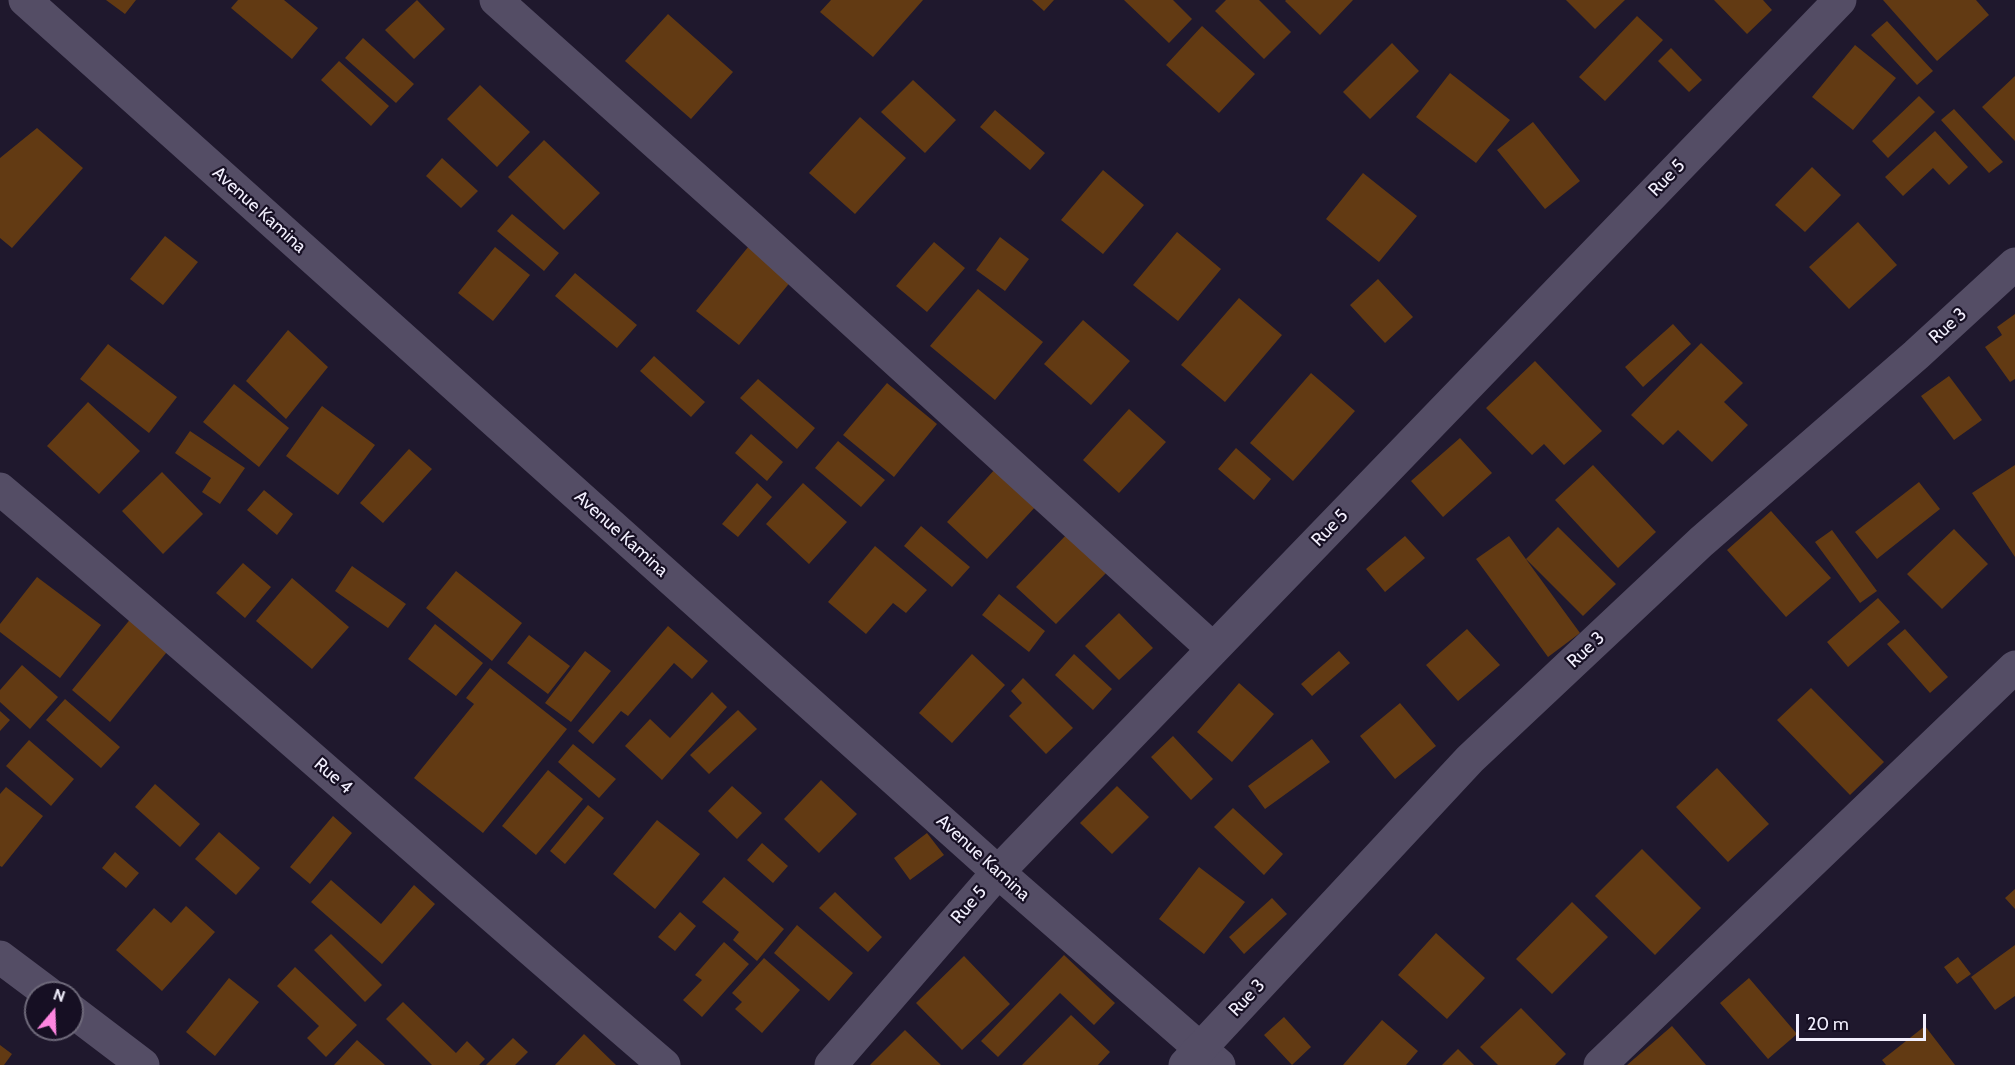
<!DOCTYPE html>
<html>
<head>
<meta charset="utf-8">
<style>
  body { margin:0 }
  #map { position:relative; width:2015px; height:1065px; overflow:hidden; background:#1f182d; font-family:Cabin,sans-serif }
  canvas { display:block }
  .north { position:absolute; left:24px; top:981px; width:60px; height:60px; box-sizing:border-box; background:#160f23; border:2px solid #6e697a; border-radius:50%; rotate:19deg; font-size:16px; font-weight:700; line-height:24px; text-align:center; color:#f2effd }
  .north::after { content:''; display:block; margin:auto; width:21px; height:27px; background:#fe86e0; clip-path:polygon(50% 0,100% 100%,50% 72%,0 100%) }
  .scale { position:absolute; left:1796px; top:1014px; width:130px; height:27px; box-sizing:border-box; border:3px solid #f2effd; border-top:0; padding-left:8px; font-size:18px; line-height:21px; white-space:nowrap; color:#f2effd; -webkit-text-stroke:4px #160f23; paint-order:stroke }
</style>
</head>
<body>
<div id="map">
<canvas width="2015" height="1065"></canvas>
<div class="north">N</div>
<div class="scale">20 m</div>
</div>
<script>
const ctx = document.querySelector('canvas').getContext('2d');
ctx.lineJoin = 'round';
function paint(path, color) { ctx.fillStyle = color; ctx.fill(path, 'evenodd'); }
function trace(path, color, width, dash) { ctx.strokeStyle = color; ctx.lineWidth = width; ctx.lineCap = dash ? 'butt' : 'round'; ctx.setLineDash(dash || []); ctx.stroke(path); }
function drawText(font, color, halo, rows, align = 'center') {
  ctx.font = font + ' Cabin,sans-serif'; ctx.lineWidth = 4.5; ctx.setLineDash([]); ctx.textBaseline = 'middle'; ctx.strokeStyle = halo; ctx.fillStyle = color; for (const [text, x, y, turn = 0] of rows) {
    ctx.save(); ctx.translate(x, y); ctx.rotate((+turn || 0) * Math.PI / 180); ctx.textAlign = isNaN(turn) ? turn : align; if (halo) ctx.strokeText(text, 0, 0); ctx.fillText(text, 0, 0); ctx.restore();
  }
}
paint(new Path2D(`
  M106,0H136L125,14Z
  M238,0H284L318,28L292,59L231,8Z
  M417,0L445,29L414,59L385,30Z
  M831,0H923L873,57L820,12Z
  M1032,0H1054L1044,11Z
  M1124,0H1173L1192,19L1169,43Z
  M1226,0H1259L1291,32L1264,59L1215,11Z
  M1286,0H1353L1320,35L1285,1Z
  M1566,0H1625L1595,29Z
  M1714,0H1763L1772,10L1747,34Z
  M1883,0H1976L1989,15L1937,61Z
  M668,14L733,72L691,119L625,61Z
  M1637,16L1663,40L1605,101L1579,77Z
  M1887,21L1933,71L1917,85L1871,35Z
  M1202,26L1255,74L1219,113L1166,65Z
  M363,38L414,84L396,103L345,58Z
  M1392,43L1419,71L1370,119L1343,92Z
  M1855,45L1896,78L1853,130L1812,97Z
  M1671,48L1702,80L1689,92L1658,61Z
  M339,61L389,106L371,126L321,80Z
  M1450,73L1510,120L1476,163L1416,117Z
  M2015,76V141L1982,107Z
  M913,80L956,120L925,153L881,112Z
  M480,85L530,132L497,167L447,119Z
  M1919,96L1935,112L1888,158L1872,141Z
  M1954,109L2003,162L1989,173L1941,120Z
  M995,110L1045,153L1030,170L980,127Z
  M860,117L906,158L855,214L809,173Z
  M1533,122L1580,181L1545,209L1497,150Z
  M37,128L83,168L12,248L0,238V158Z
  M1935,131L1968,167L1949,185L1933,168L1903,196L1885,177Z
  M544,140L600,193L564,230L508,177Z
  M442,158L478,191L461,208L426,176Z
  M1812,167L1841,195L1805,232L1775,205Z
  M1103,170L1144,205L1103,254L1061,220Z
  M1363,173L1417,216L1379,262L1326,219Z
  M512,214L559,253L544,271L497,231Z
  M1858,222L1897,265L1849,309L1809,267Z
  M1177,232L1221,269L1178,321L1133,285Z
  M165,236L198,262L163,305L130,279Z
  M1000,237L1029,259L1005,291L976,270Z
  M753,241L796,275L739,345L696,311Z
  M934,242L965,268L927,312L896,286Z
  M495,247L530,275L493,321L458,293Z
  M575,273L637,325L617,348L555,296Z
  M1378,279L1413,317L1385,343L1350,305Z
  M978,289L1043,342L995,400L930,346Z
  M1239,298L1282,335L1225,402L1181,365Z
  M2015,314V379L2010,382L1985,347L2002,335L1997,327Z
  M1083,320L1130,361L1091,405L1044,364Z
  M1673,324L1691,344L1643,387L1625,367Z
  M288,330L328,367L286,419L246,381Z
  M1701,343L1743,383L1724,402L1748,425L1712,462L1678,430L1663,445L1631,415Z
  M108,344L177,397L149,433L80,379Z
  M654,356L705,402L691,417L640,371Z
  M1535,361L1602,431L1564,465L1544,444L1532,455L1486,408Z
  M1311,373L1355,411L1293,481L1250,443Z
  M1949,376L1982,420L1954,440L1921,396Z
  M758,379L815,428L797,449L740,398Z
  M887,383L937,424L894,477L843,435Z
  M234,384L289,428L259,467L203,422Z
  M88,402L140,451L99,494L47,446Z
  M322,406L375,445L338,495L286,456Z
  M1129,409L1166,442L1119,493L1083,460Z
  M190,431L245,468L220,504L202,492L211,478L175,453Z
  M751,434L783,462L767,481L735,453Z
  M1460,438L1492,473L1443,517L1411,481Z
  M838,441L885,480L861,507L815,468Z
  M1236,448L1271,479L1254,500L1218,469Z
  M409,449L432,469L383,523L360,503Z
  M1593,465L1656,532L1618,568L1555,500Z
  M2015,465V557L1972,493Z
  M996,468L1037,505L987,559L947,522Z
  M162,472L203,514L163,554L122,511Z
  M1919,482L1940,509L1877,559L1855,532Z
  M757,483L772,497L738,537L722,524Z
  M803,483L847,522L809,564L766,524Z
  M264,490L293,514L277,535L247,510Z
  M1771,511L1831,578L1786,617L1727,550Z
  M921,526L970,567L952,587L904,546Z
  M1558,527L1616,584L1583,616L1526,559Z
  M1954,529L1988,564L1942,609L1907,574Z
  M1832,530L1877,591L1860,603L1815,542Z
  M1069,532L1109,570L1056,624L1016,587Z
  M1405,536L1425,558L1385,592L1366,569Z
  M1509,536L1580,633L1548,657L1476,559Z
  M875,546L927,590L906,613L893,603L866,634L828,602Z
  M243,563L271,587L245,618L216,593Z
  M352,566L406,604L388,628L335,591Z
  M456,571L522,623L492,661L426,608Z
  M37,577L101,625L60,678L0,632V624Z
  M292,578L349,627L312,669L256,621Z
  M999,594L1045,631L1029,652L982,615Z
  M1878,598L1900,622L1848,667L1827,642Z
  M137,611L175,642L110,722L72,690Z
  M1119,613L1153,648L1119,680L1085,646Z
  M435,624L483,663L456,696L408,659Z
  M668,626L708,661L692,679L674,663L628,716L621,711L593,744L578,731Z
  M1467,629L1500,665L1458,701L1426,665Z
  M1905,629L1948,677L1930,693L1887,644Z
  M529,635L570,666L548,694L507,663Z
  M585,651L611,671L571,722L545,703Z
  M1339,651L1350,663L1312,696L1301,684Z
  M972,654L1005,685L952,743L919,713Z
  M1074,654L1112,689L1093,710L1055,675Z
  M22,665L58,697L30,729L0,702V690Z
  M490,668L567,729L483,833L414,778L474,704L466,698Z
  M1023,678L1073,728L1046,754L1009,716L1022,703L1011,691Z
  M1239,683L1274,714L1232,762L1197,732Z
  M1811,688L1884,762L1850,795L1777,720Z
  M712,692L727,707L662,780L625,746L650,719L670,738Z
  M65,699L120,747L101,768L46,720Z
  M1400,703L1436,746L1395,779L1360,736Z
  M738,710L757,729L709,774L690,755Z
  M0,711L10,720L0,731Z
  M1173,736L1213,779L1191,800L1151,757Z
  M1312,739L1330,762L1265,809L1248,786Z
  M29,740L74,779L51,806L6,766Z
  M573,744L616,779L599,798L558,762Z
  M1717,768L1769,824L1728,862L1676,807Z
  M548,770L583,799L536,855L502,826Z
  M821,780L857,814L819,853L784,819Z
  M155,784L200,824L180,847L135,807Z
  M732,786L762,813L737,839L708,811Z
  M1117,786L1149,817L1112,854L1080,823Z
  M6,787L43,816L2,867L0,866V794Z
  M588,805L604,818L565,864L550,851Z
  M1233,808L1283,854L1264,875L1214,827Z
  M333,816L352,833L310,884L290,867Z
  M657,820L700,854L655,909L613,874Z
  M219,832L260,868L236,895L195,859Z
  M927,833L944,855L910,880L894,858Z
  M762,843L788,866L773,883L747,860Z
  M1642,849L1701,908L1655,955L1595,896Z
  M115,852L139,873L126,888L102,868Z
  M1199,867L1245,902L1204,954L1159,919Z
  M724,877L784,929L757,961L733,940L739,932L702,902Z
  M331,880L381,924L414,885L435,904L382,964L311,902Z
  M2015,889V909L2005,898Z
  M835,892L882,937L868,952L819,908Z
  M1272,898L1287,914L1244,954L1229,937Z
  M1572,902L1608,937L1552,994L1516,959Z
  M186,906L215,932L162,991L116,950L154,908L171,923Z
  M680,912L696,926L675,951L658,937Z
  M797,925L853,973L829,1001L774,953Z
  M1436,933L1485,978L1447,1019L1398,975Z
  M331,934L382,985L365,1002L314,950Z
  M724,942L749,964L702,1017L683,1000L702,980L695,975Z
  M2015,945V996L1995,1010L1971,977Z
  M1064,955L1115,1003L1094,1025L1060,993L998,1057L981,1041Z
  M964,956L1010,1004L962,1050L916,1003Z
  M1958,957L1971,974L1957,984L1944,967Z
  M764,958L800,990L762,1033L735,1009L742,1002L732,993Z
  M295,967L357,1025L326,1057L307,1038L319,1026L277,986Z
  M229,978L259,1002L215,1056L186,1032Z
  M1749,978L1797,1034L1768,1059L1720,1003Z
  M403,1002L456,1053L467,1041L485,1059L479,1065H432L386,1019Z
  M1521,1008L1566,1054L1555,1065H1498L1480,1047Z
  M1071,1015L1110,1052L1098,1065H1022Z
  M1284,1017L1311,1047L1292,1065L1264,1035Z
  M1382,1020L1418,1051L1406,1065H1343Z
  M1672,1026L1706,1065H1627Z
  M1925,1026L1955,1065H1886L1882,1060Z
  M905,1030L941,1065H870Z
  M584,1034L616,1065H555Z
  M513,1038L528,1052L515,1065H486Z
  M357,1040L385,1065H334Z
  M0,1045L12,1054L4,1065H0Z
  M1458,1049L1474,1065H1442Z`), '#623a13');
trace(new Path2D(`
  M25,0L998,872L1219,1065
  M496,0L752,229L1213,649
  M0,489C224,678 442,874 664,1065
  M0,957L48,993
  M72,1011L143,1065
  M831,1065L998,872L1840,0
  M1600,1065L2015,667`), '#544d65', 33);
trace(new Path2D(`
  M1185,1065L1470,759L1701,542L1916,355L2015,264`), '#544d65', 33);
drawText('18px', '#f2effd', '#160f23', [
  ["Rue 5",1667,178,-46],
  ["Avenue Kamina",259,210,42],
  ["Rue 3",1948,326,-42],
  ["Rue 5",1330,528,-46],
  ["Avenue Kamina",621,534,42],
  ["Rue 3",1586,650,-43],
  ["Rue 4",333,776,41],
  ["Avenue Kamina",983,858,42],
  ["Rue 5",969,905,-49],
  ["Rue 3",1247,998,-47]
]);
</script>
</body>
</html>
